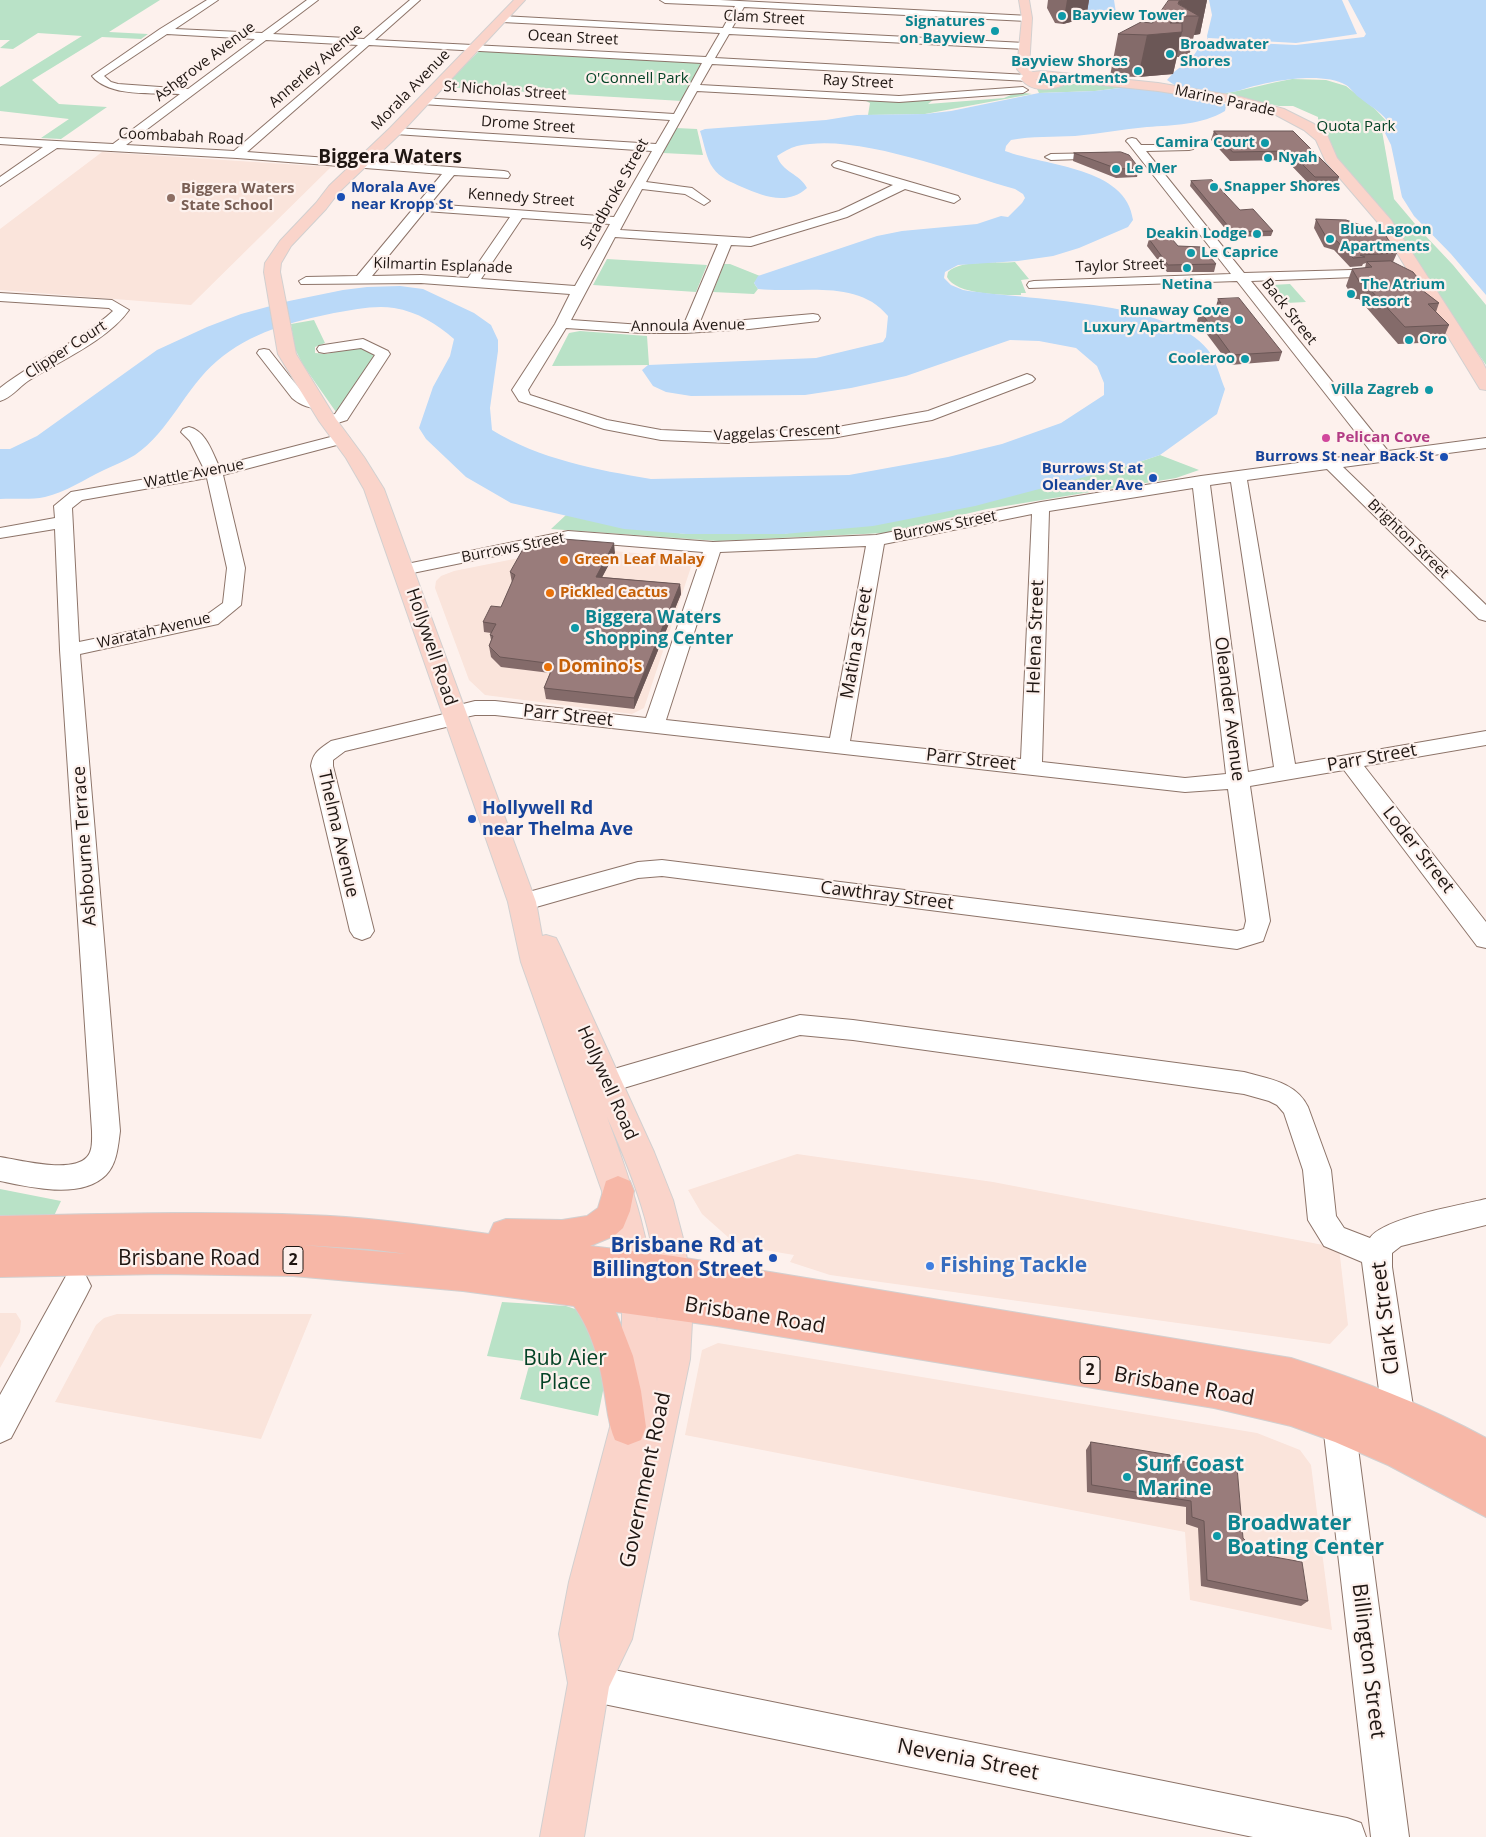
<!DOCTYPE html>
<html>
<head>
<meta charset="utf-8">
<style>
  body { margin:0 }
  canvas { display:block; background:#fdf1ed }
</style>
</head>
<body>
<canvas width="1486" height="1837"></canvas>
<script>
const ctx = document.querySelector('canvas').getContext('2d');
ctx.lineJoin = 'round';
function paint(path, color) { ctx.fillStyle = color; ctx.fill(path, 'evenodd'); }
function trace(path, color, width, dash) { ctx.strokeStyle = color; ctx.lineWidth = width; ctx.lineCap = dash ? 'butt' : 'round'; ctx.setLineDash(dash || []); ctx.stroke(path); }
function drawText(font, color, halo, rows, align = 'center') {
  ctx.font = font + ' "Open Sans",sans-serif'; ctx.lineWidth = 4.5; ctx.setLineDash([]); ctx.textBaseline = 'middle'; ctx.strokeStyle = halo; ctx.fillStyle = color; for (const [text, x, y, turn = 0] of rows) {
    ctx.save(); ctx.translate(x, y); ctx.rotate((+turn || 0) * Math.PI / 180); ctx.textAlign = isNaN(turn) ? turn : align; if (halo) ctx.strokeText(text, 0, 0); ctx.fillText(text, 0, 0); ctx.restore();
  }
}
paint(new Path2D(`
  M102,152L331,167L191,305L0,290V229Z
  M583,548L687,558L692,564L644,708L632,714L485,695L469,680L435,588L436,581L441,576L454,571L564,549Z
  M797,1154L993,1182L1339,1248L1348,1325L1330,1344L830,1275L790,1262L794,1255L746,1247L729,1238L702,1214L688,1190Z
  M0,1313H16L21,1321L20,1332L0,1368Z
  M117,1314H312L261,1439L55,1402L96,1325L104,1318Z
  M718,1343L1257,1433L1300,1450L1311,1465L1332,1630L1190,1600L1185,1532L685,1435L702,1350Z`), '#fae4db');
paint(new Path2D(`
  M0,0H160L109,32L148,34L141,39L102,37L32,80L59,104L107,107L61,139L41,138L69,119L0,111V87L82,36L38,33L13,49L0,48L10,40H0Z
  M480,50L706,63L682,101L444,87Z
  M1292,79L1326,80L1346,86L1375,109L1391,126L1382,131L1394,199L1421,231L1453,265L1486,305V365L1420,270L1340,165C1334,153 1332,141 1324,131L1325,128L1318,119V117L1293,106H1279L1222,94C1246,90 1268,83 1292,79Z
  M1080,83L1129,87L1095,91L1039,93L1037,89Z
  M1025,93L1032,94L925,114L868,115L870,103L866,101L933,100L928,104L1004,98L1013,94Z
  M676,128L697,129L703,155L663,153Z
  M607,259L707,265L696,292L593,285Z
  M1015,262L1029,279L1021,280L1026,293H1021V295C1003,295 956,295 947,277L948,272C961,259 997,264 1015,262Z
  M724,264H730L760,276L754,283L758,289L754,294L713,292Z
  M1290,284L1306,302L1286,303L1271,285Z
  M314,320L325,343L315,347V353L327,354L357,346L374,354L373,360L336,412L303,365L295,349L291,324Z
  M580,331L647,336L649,365L552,366L569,333Z
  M1160,455L1199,470L1176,478L987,509L884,533L718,541L551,529L566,515L603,523L686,534H784L1130,465Z
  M0,1189L61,1201L53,1218H0Z
  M502,1302L566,1306L578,1310L592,1324L604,1386L598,1416L520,1399L530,1362L487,1356Z`), '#b9e2c7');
paint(new Path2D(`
  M1073,0H1114L1117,19L1076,17Z
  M1209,0H1486V295L1451,254L1414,216L1402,197L1391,145L1384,131L1391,126C1383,112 1372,108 1360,98C1355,95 1351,88 1346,85C1322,71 1269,81 1244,89C1231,94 1217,92 1203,98L1225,104L1226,106L1225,111C1201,125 1174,125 1147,127C1123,129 1099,134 1075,136C1054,137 1032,136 1011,140L1006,146L1005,151C1045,166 1127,167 1133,220L1128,227L1079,248L1053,256L1018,261L958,265L945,272L944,278L951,285L963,290C1022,300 1171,300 1208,350C1216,360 1220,377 1225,389L1217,414L1160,455L1130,465L975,506L873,526L784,534H686L624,529L511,503L466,477L426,439L419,428L433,387L450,356L454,339C437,324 418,312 394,308C374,305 354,310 334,313C291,322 251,332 217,361C185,388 170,431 135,455C125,461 114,465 104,470C85,479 66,492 45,497C31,500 15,498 0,499V449H10L37,436L157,350L207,327L241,314L289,301L343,290L367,287L400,286L423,289L474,313L491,325L498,340V351L490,408L492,430C539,459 597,470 651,479L849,475L948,457L1002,444L1061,423L1104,395V383L1097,366L1076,348L1039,341L1010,340L906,376L851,388L805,395L691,396L666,392L653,386L642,370L648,365L816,358L883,342L886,337L888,316C857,278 801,294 758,289L754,283L758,276L877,236L902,231L977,224L1001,216L1008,217L1022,203L1025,198L1023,194L1015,189C958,173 855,132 797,146C790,148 783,152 777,156C782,172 800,174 807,188C787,206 763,196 742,187C731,182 720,178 713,168C706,159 704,142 700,131L705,129L826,120L857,115L925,114L951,111L1039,93L1095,91L1129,87L1173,93L1179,88L1167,80L1174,72L1192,58L1202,43L1208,41L1207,36L1212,15Z`), '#bad9f8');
paint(new Path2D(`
  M1342,0H1348L1366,34L1364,37L1296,45L1208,41V38L1296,43L1357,34Z`), '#fdf1ed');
const minor = new Path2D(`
  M207,0H218L175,29L262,33L307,0H318L273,34L364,39L410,0H420L375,40L706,57L720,33L502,22L497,19L502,16L723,28L735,6L665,3L660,0H720L1030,16V20L1027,21L744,7L732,28L1025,43L1030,46L1025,49L729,34L715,58L1028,75L1033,78L1028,81L712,64L700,85L899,96L1023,87L1028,90L1023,93L899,102L697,91L646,182L692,188L710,201L704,205L685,194L642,189L620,230L750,238L839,211L893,185L834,167L832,165L834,163L838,161L958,196L960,199L954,203L905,189L847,217L751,246L731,245L699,324L813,314L818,315L820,318L818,321L749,329L685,333H642L566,328L528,390L530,395L607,420L661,430L728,433L832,428L928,411L1027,374L1032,376L1035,379L1032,382L932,420L832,438L728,443L661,440L604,429L519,401L512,390L555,324L570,294L421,283L301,284L299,281L306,277L357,276L442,174L237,158L57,148L0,186V177L43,147L0,144V138L113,144L180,94C154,93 109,97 92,76L160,29ZM167,34L255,39L188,89L118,84L111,82L104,76ZM266,40L358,45L234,151L126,145ZM369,45L702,63L674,114L422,98L417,101L422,104L670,120L656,144L395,128L389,131L395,134L652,151L614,217L430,204L454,175L508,178L510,175L508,172L504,171L247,152ZM425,211L510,217L468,278L421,275L372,276ZM522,218L610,224L575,286L481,279ZM615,237L718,244L684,324L642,325L571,320Z
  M1132,138L1136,139L1141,145H1193L1195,147L1193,149L1189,150L1146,151L1244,273L1387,269L1389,272L1382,276L1251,281L1388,451L1486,438V448L1343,467L1486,605V621L1479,619L1327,469L1247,480L1295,764L1486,731V745L1364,766L1486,922V948L1477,946L1344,770L1250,786L1270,921L1263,941L1237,949L662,876L638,878L522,911L514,908L510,902L514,896L638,862L662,860L1237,931L1244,929L1246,921L1228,789L1185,792L495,715H475L466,717L463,723L345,751L333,760V766L374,931L370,937L362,940L354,937L350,931L311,766C313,752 320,749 331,741L444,714L447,708L475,701H495L646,718L703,552L568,541L403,575L397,574L394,570L397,566L568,531L713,542L876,535L1041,502L1201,476L1372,453L1237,281L1029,288L1027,285L1029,282L1034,281L1231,274L1128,143L1126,141L1128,139ZM1231,482L1274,767L1248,772L1210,485ZM1193,488L1226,774L1185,778L1042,762L1049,511ZM1032,514L1021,759L850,741L884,544ZM866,546L830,738L666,720L720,552Z
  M1106,153L1110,154L1112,156L1110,158L1051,160L1045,157L1051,154Z
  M0,293L112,300L129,310C107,341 59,361 28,381C19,387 11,398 0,401V388C36,360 79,342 113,311L109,308L0,301Z
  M363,339L388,351L390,354L347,420L328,426L322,424L320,421L322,418L335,414L375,355L361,348L324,353L319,352L317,349L319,346L324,345Z
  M264,349L269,350L302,392L309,398L322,401L325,404L322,407C312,410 300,405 292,398L257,353L259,350Z
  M189,427C206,431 212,452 219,466L342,434L348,436L350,439L348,442L223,475L245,568L241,605L218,624L80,654L120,1131C118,1146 117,1164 106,1175C81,1200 30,1187 0,1181V1157C20,1160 72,1174 87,1157C93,1151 92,1139 92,1131L60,650L55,529L0,538V528L55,518L54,506L71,492L204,469L190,441L181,432L183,429ZM207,478L227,568L223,603L205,616L79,642L72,508L82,500Z
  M800,1015L853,1020L1244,1072C1269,1079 1296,1082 1308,1107L1331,1170L1336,1216L1344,1228L1370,1238C1383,1218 1461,1205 1486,1199V1225L1401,1246L1392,1253V1267L1414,1413L1409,1424L1398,1429L1387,1424L1382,1413L1362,1262L1324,1246L1308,1220L1303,1170L1284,1113L1277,1105L1269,1101L1244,1094L853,1040L800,1035L607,1093L598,1090L594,1082L598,1074L607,1071Z
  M76,1272L86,1276L91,1286L86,1296L11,1438L0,1443V1395L66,1276Z
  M1339,1409L1350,1414L1355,1425L1409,1837H1371L1323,1425L1328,1414Z
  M589,1665L1347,1818L1361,1823L1366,1837H1253L589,1701L576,1696L571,1683L576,1670Z`);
const major = new Path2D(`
  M514,0H525L400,134L339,192L326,209L291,246L281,263L280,272L296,354L336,419L364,457L384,489L536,902L542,936L546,935L556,938L560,946L654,1152L673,1200L685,1246L693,1303L690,1359L632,1639L609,1687L584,1837H540L568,1683L559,1634L569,1582L610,1427L622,1334V1298L618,1268L602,1191L521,962L508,902L364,489L346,458L319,421L278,354L264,272L265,263L280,241L316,203L329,186L390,128ZM607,1117C635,1181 663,1251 657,1322C654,1249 632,1185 607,1117Z
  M1019,0H1029L1032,18L1029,68L1032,72L1043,71L1158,83L1241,97L1284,109L1314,124L1327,135L1337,158L1391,220L1482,361L1486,369V390L1480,389L1380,225L1326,162L1316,140L1304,130L1276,115L1240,104L1158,91L1064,81L1063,85C1050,91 1031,92 1021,79L1023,76L1017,69L1022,18ZM1035,79L1052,81L1042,82Z`);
const highway = new Path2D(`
  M618,1176L630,1181L634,1191L630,1211L623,1228L614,1236L590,1246L673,1256L1291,1358C1358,1379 1424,1404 1486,1438V1477L1482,1475L1486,1477V1517L1388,1465L1335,1442L1291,1426L1214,1408L717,1326L616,1312L633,1356L641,1391L646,1427L641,1440L628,1445L615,1440C608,1424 607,1407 604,1390C599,1359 592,1332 574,1306L463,1291L293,1276L162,1274L0,1277V1216C103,1214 205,1211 308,1215C369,1217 429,1226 489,1234L494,1223L506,1219L562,1220L587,1216L598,1208L606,1181ZM302,1245L368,1249L407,1254Z`);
trace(minor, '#8d7469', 2);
trace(major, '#d2d0d0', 2);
trace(highway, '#d2d0d0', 2);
paint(minor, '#fff');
paint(major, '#fad4ca');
paint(highway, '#f7b7a7');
paint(new Path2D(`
  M1048,0H1089L1086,18L1063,24L1055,23L1047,8Z
  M1207,0L1200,34L1194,35L1189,57H1177L1173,74L1138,77L1110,76L1118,34L1152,23Z
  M1214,131H1293L1339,177L1336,186L1312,187L1286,160L1230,161L1211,140Z
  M1074,153L1139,168L1137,177L1116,178L1073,161Z
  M1191,181L1240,210L1273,231L1271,236L1232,237L1190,186Z
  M1316,219L1397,253L1393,262L1422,290L1439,303L1436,312L1449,325L1442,342L1398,344L1359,299H1354L1346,286L1352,269L1365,268L1366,263L1363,264L1362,266L1350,267L1334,250L1324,247L1314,228Z
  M1149,239L1178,246L1216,264L1214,272H1167L1147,246Z
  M1218,299L1282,352L1279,361L1230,365L1197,321L1200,311H1215Z
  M615,553L602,577L680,584L681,594L634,709L546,699L544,688L550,673L501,667L491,657L489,646L491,640L490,635L491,633L484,632L483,622L501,607L512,583L510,572Z
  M1091,1442L1171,1460L1258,1554L1308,1601L1301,1606L1201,1586L1198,1528L1186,1524V1507L1087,1492L1086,1450Z`), '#846b6a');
paint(new Path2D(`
  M1067,0H1089L1086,18L1063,24Z
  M1184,0H1207L1200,34L1194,35L1199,16L1178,4L1179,1Z
  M1173,16L1169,33L1182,32L1173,74L1138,77L1147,35Z
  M614,543L615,553L597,587L596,577Z
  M680,584L681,594L634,709V698Z`), '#6b5756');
const building = new Path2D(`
  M1169,0H1184L1179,1L1178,4L1199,16H1173L1170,23H1182V32L1147,35L1118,34L1141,22L1152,23Z
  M1214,131H1293L1339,177H1315L1289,151L1233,152Z
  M1121,152L1129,155L1139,168L1118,169L1074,153Z
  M1212,180L1240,210L1253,209L1273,231L1233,232L1191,181Z
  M1316,219L1346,220L1384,233L1397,253L1360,255L1365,257L1353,258L1337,241L1327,238Z
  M1168,238L1172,239L1178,246L1202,247L1216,264L1168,265L1149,239Z
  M1391,261L1413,272L1421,282L1422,290L1439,303L1428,304L1449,325L1405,327L1364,283H1360L1352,269L1372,267L1367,262Z
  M1239,298L1282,352L1232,355L1200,311L1223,310L1217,303H1221L1218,299Z
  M563,539L614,543L596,577L680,584L634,698L544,688L554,664L500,657L489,646L493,636L490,635L496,624L483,622L491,606L501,607L515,575L510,572L523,549L532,550L534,545Z
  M1091,1442L1170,1455L1171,1460L1237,1467L1243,1538L1258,1554L1302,1562L1308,1601L1207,1580L1204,1521L1192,1517L1191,1501L1092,1485Z`);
paint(building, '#997c7b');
trace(building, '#6b5756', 1);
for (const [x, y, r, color] of [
  [1062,16,5,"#0f9aa8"],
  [995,31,5,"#0f9aa8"],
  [1170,54,5,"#0f9aa8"],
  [1138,71,5,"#0f9aa8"],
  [1265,143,5,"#0f9aa8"],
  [1268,158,5,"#0f9aa8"],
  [1116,169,5,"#0f9aa8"],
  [1214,187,5,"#0f9aa8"],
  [341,197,5,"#1a4fb4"],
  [171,198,5,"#8d6e63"],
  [1257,234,5,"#0f9aa8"],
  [1330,239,5,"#0f9aa8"],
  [1191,253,5,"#0f9aa8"],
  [1187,268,5,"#0f9aa8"],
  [1351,294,5,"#0f9aa8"],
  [1239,320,5,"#0f9aa8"],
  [1409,340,5,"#0f9aa8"],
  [1245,359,5,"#0f9aa8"],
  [1429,390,5,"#0f9aa8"],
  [1326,438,5,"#d1479c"],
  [1444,457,5,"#1a4fb4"],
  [1153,478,5,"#1a4fb4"],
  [564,560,5,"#e8710a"],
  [550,593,5,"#e8710a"],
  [575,628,5,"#0f9aa8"],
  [548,667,5,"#e8710a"],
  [472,819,5,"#1a4fb4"],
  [773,1258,5,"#1a4fb4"],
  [930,1266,5,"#3f7fe0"],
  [1127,1477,5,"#0f9aa8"],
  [1217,1536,5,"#0f9aa8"]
]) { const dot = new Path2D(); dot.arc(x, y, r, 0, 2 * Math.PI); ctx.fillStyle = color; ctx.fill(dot); trace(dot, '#fdf1ed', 2); }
drawText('bold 15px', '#0d838f', '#fdf1ed', [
  ["Bayview Tower",1072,16],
  ["Signatures",985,22,"right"],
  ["on Bayview",985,39,"right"],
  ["Broadwater",1180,45],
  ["Shores",1180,62],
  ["Bayview Shores",1128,62,"right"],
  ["Apartments",1128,79,"right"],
  ["Camira Court",1255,143,"right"],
  ["Nyah",1278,158],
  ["Le Mer",1126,169],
  ["Snapper Shores",1224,187],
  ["Blue Lagoon",1340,230],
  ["Apartments",1340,247],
  ["Deakin Lodge",1247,234,"right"],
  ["Le Caprice",1201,253],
  ["Netina",1187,285,"center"],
  ["The Atrium",1361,285],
  ["Resort",1361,302],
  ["Runaway Cove",1229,311,"right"],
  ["Luxury Apartments",1229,328,"right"],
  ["Oro",1419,340],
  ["Cooleroo",1235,359,"right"],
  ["Villa Zagreb",1419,390,"right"]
], 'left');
drawText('15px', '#1f1612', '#fdf1ed', [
  ["Clam Street",764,18,3],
  ["Ocean Street",573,38,3],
  ["Ashgrove Avenue",205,62,-37],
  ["Annerley Avenue",316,66,-41],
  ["Ray Street",858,82,3],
  ["Morala Avenue",411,90,-46],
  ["St Nicholas Street",505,91,4],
  ["Marine Parade",1225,101,12],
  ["Drome Street",528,125,4],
  ["Coombabah Road",181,137,3],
  ["Stradbroke Street",615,194,-61],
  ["Kennedy Street",521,198,4],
  ["Kilmartin Esplanade",443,266,2],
  ["Taylor Street",1120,266,-2],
  ["Back Street",1289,312,52],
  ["Annoula Avenue",688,326,-1],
  ["Clipper Court",66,350,-33],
  ["Vaggelas Crescent",777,433,-3],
  ["Wattle Avenue",194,474,-11],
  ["Burrows Street",945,526,-11],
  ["Brighton Street",1408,539,44],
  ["Burrows Street",513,548,-11],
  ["Waratah Avenue",154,631,-13]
]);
drawText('15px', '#044326', '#fdf1ed', [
  ["O'Connell Park",637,79],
  ["Quota Park",1356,127]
]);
drawText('bold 15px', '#164399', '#fdf1ed', [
  ["Morala Ave",351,188,"left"],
  ["near Kropp St",351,205,"left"],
  ["Burrows St near Back St",1434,457],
  ["Burrows St at",1143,469],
  ["Oleander Ave",1143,486]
], 'right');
drawText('bold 15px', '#785e54', '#fdf1ed', [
  ["Biggera Waters",181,189],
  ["State School",181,206]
], 'left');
drawText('bold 15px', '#b23c85', '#fdf1ed', [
  ["Pelican Cove",1336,438]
], 'left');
drawText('bold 15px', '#c56008', '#fdf1ed', [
  ["Green Leaf Malay",574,560],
  ["Pickled Cactus",560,593]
], 'left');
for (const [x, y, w] of [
  [293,1260,20],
  [1090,1370,20]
]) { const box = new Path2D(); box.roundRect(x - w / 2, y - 13.5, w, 27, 4); ctx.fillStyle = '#fdf1ed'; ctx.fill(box); trace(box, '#1f1612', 1); }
drawText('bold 16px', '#1f1612', null, [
  ["2",293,1260],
  ["2",1090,1370]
]);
drawText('bold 18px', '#0d838f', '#fdf1ed', [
  ["Biggera Waters",585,618],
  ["Shopping Center",585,639]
], 'left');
drawText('18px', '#1f1612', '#fdf1ed', [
  ["Helena Street",1036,637,-88],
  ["Matina Street",857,643,-80],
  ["Hollywell Road",431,647,71],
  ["Oleander Avenue",1229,709,83],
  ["Parr Street",568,716,6],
  ["Parr Street",1372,758,-10],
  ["Parr Street",971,760,6],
  ["Thelma Avenue",338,834,77],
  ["Ashbourne Terrace",85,846,-94],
  ["Loder Street",1418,850,52],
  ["Cawthray Street",887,896,7],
  ["Hollywell Road",607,1083,66]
]);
drawText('bold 18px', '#c56008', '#fdf1ed', [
  ["Domino's",558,667]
], 'left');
drawText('bold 18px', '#164399', '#fdf1ed', [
  ["Hollywell Rd",482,809],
  ["near Thelma Ave",482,830]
], 'left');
drawText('bold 19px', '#1f1612', '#fdf1ed', [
  ["Biggera Waters",390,158]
]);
drawText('bold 21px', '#164399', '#fdf1ed', [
  ["Brisbane Rd at",763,1246],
  ["Billington Street",763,1270]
], 'right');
drawText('21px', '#1f1612', '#fdf1ed', [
  ["Brisbane Road",189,1259],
  ["Brisbane Road",755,1316,9],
  ["Clark Street",1386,1318,-97],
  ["Brisbane Road",1184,1387,10],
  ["Government Road",646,1480,-78],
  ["Billington Street",1368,1661,83],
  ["Nevenia Street",968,1760,11]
]);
drawText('bold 21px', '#366cbe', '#fdf1ed', [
  ["Fishing Tackle",940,1266]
], 'left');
drawText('21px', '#044326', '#fdf1ed', [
  ["Bub Aier",565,1359],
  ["Place",565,1383]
]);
drawText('bold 21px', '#0d838f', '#fdf1ed', [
  ["Surf Coast",1137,1465],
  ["Marine",1137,1489],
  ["Broadwater",1227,1524],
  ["Boating Center",1227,1548]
], 'left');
</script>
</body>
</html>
